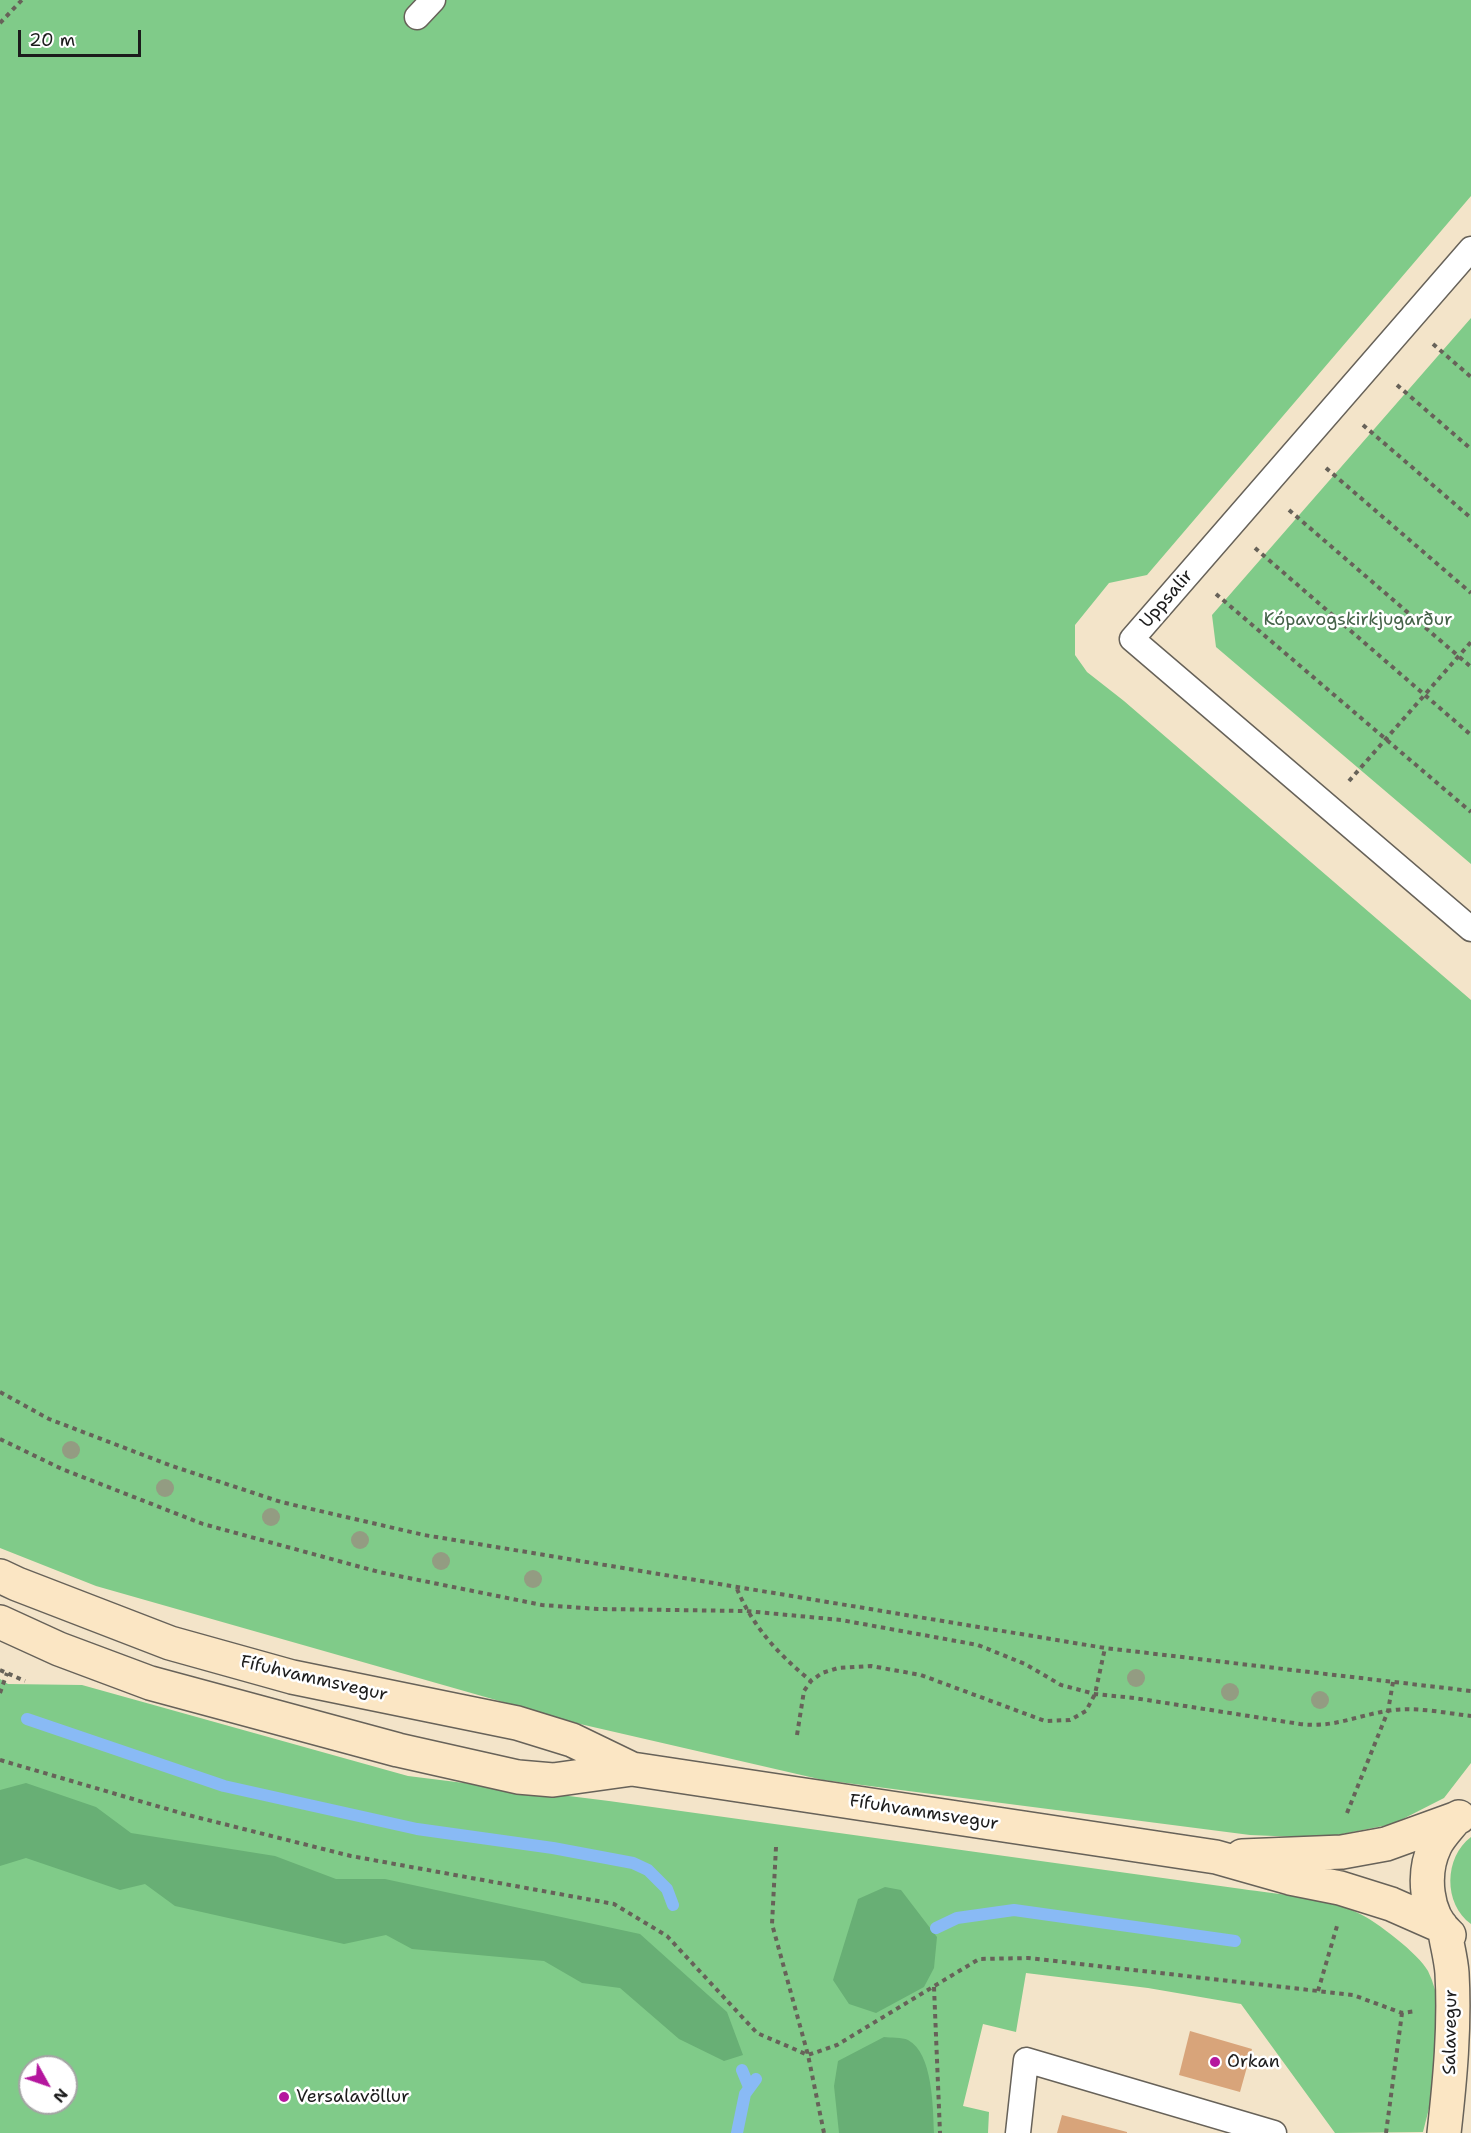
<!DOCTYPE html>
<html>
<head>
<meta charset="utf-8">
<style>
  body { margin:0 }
  #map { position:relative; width:1471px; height:2133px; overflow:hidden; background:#f3e4c9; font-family:"Shantell Sans",sans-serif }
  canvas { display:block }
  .north { position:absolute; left:18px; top:2055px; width:60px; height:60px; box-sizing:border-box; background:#fff; border:2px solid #a4a4a4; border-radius:50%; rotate:130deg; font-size:16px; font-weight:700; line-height:24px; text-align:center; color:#1c1c1c }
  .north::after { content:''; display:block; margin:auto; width:21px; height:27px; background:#b5179e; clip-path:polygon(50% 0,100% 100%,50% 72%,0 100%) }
  .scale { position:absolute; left:18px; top:30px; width:123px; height:27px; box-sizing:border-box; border:3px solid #1c1c1c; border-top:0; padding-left:8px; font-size:18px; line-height:21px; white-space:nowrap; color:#1c1c1c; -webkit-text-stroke:4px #fff; paint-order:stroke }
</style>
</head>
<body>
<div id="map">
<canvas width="1471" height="2133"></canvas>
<div class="north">N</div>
<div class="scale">20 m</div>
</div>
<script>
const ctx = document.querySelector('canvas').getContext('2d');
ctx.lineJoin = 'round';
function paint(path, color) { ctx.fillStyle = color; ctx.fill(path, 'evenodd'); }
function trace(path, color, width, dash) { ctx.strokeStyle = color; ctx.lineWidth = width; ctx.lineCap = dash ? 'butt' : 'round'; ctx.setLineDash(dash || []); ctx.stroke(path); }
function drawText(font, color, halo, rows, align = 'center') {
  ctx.font = font + ' "Shantell Sans",sans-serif'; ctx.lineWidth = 5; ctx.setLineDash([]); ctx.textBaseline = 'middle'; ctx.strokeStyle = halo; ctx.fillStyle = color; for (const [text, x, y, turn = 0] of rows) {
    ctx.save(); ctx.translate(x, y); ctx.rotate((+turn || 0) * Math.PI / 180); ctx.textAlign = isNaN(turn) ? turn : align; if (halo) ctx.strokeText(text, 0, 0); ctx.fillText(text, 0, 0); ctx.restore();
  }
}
paint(new Path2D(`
  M0,0H1471V196L1147,575L1109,583L1075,625V655L1087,672L1124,701L1471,1000V1763L1444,1798L1393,1824L1322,1838L1250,1835L823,1780L580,1724L96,1586L0,1548Z
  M1471,318V864L1216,647L1212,615Z
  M0,1679L8,1684L82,1685L408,1776L609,1801L1242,1889C1275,1894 1329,1898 1358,1913C1376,1921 1419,1954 1428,1971C1451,2018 1436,2084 1423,2132L1335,2133L1241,2004L1148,1988L1026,1973L1016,2032L983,2024L963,2106L989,2112L988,2133H0ZM30,2067H66V2103H30Z
  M1471,1837V1924C1443,1904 1444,1857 1471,1837Z`), '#80cb89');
paint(new Path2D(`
  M26,1783L96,1807L131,1833L275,1856L336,1879H385L640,1934L727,2012L743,2055L724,2061L679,2039L620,1988L582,1983L544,1961L412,1949L386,1935L344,1944L175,1906L145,1884L120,1890L26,1858L0,1866V1790Z
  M885,1887L901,1890L937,1937L934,1968L924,1987L876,2013L849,2004L833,1980L858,1899Z
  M884,2037C890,2038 902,2037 908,2040C933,2053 933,2108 934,2133H839L834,2086L838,2061Z`), '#68af75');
trace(new Path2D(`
  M27,1719L224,1786L417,1829L553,1848L633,1863L648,1870L667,1889L673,1905
  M936,1928L957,1918L1014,1910L1235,1941
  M742,2070L749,2087
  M737,2133L745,2094L756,2079`), '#89baf5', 12);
paint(new Path2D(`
  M1190,2031L1252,2049L1240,2092L1179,2075Z
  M1062,2115L1127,2132V2133H1057Z`), '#d8a47a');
const lane = new Path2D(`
  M417,17L433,0
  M1471,249L1132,639L1471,929
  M1018,2133L1026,2060L1274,2133`);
const secondary = new Path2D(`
  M0,1576L17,1584L170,1643L292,1677L517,1723L572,1740L632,1769
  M0,1622L59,1649L150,1683L398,1750L518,1777L553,1780L632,1769L1216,1857L1290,1878L1340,1888L1391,1904L1441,1926
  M1242,1856L1342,1852L1386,1844L1455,1819
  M1449,1935C1425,1915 1422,1873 1435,1846C1439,1837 1448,1828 1455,1819L1459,1817
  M1444,2133C1450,2080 1455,2026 1452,1973C1451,1959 1447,1945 1445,1932`);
trace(lane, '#676259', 27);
trace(secondary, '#676259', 36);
trace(new Path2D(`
  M0,23L22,0
  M1433,344L1471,377
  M1397,385L1471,449
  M1363,425L1471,518
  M1326,468L1471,593
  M1289,510L1471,667
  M1255,548L1471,735
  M1216,594L1471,812
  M1349,781L1471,642
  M0,1392L49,1419L172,1466L281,1502L424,1535L1105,1648L1471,1691
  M0,1439L62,1469L203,1524L379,1572L542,1605L598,1609L746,1611L841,1620L978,1645L1025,1664L1061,1685L1095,1694L1134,1698L1300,1724C1334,1728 1355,1716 1387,1711C1414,1706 1444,1713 1471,1716
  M737,1589C753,1627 779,1655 811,1681
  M0,1670L25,1681
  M0,1693L7,1673
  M797,1735L804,1691L811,1681L822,1673L838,1668L871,1666L921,1675L1045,1721L1070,1720L1086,1711L1095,1694L1105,1648
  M0,1760L184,1814L351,1856L614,1904L667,1936L757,2033L808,2055L837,2045L979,1959L1028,1958L1353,1995L1402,2013L1416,2011
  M1347,1813L1388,1711L1393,1682
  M776,1847L772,1924L808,2055L824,2133
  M934,1987L940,2133
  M1318,1991L1337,1926
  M1386,2133L1402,2013`), '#676259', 4, [4.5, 4.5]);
trace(lane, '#fff', 24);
trace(secondary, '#fbe6c4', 33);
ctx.fillStyle = '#939c82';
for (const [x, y] of [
  [71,1450],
  [165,1488],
  [271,1517],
  [360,1540],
  [441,1561],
  [533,1579],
  [1136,1678],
  [1230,1692],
  [1320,1700]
]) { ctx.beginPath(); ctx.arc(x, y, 9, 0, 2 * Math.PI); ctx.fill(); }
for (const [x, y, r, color] of [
  [1215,2062,6,"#b5179e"],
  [284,2097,6,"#b5179e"]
]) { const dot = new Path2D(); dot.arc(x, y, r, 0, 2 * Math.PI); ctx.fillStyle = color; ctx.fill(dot); trace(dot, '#fff', 2); }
drawText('18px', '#1c1c1c', '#fff', [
  ["Uppsalir",1167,599,-49],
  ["Fífuhvammsvegur",314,1679,13],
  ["Fífuhvammsvegur",924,1813,9],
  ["Salavegur",1451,2032,-89]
]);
drawText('18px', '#446248', '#fff', [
  ["Kópavogskirkjugarður",1358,620]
]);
drawText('18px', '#1c1c1c', '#fff', [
  ["Orkan",1227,2062],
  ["Versalavöllur",296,2097]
], 'left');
</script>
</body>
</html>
